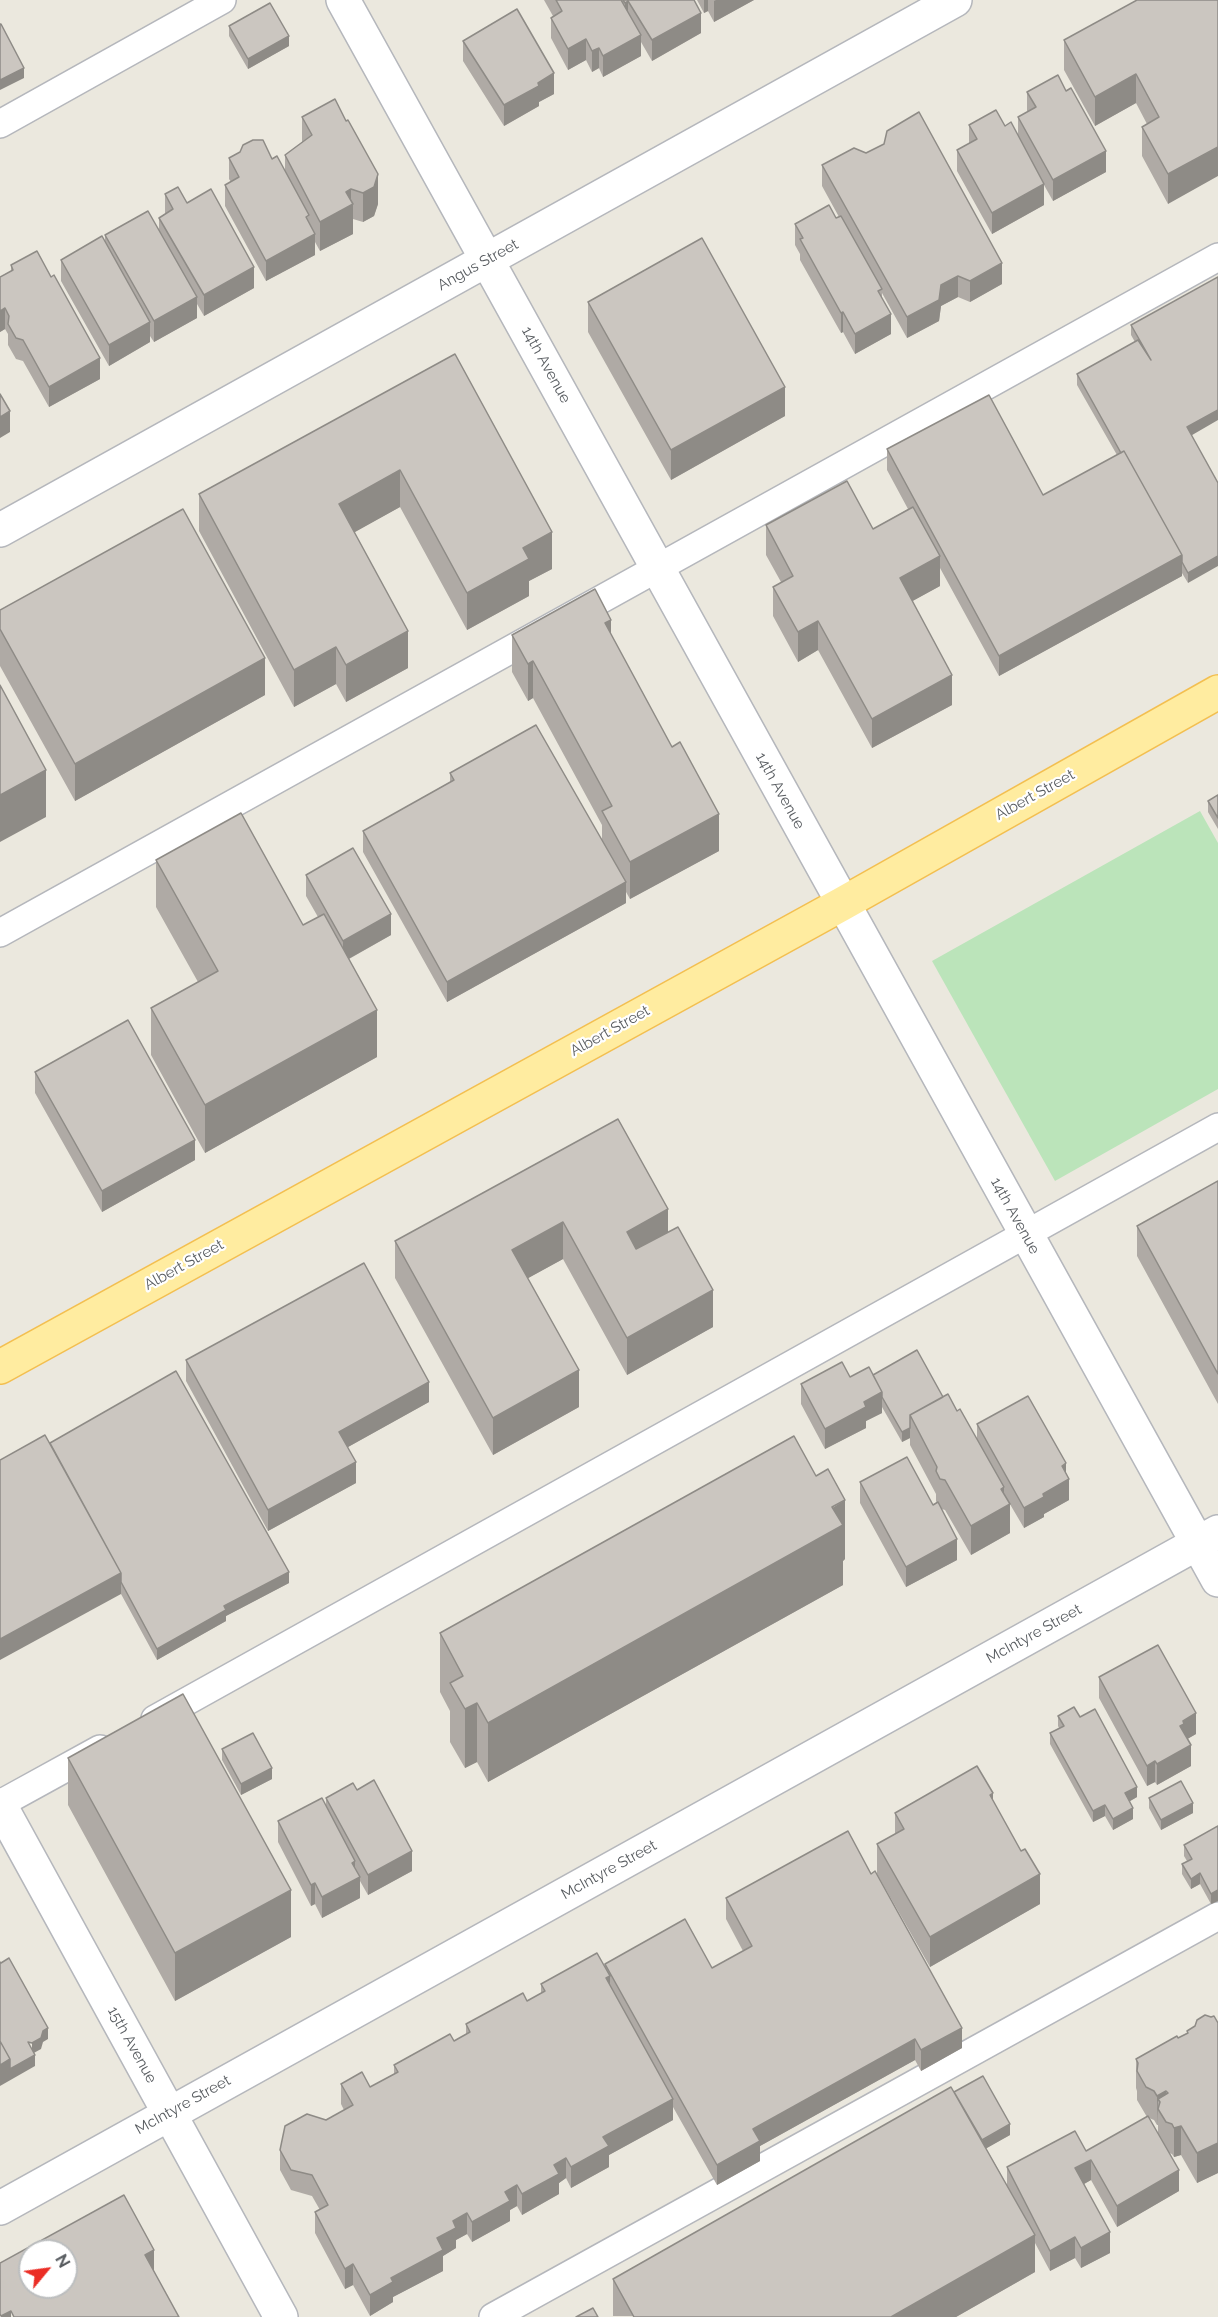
<!DOCTYPE html>
<html>
<head>
<meta charset="utf-8">
<style>
  body { margin:0 }
  #map { position:relative; width:1218px; height:2317px; overflow:hidden; background:#ebe8de; font-family:Raleway,sans-serif }
  canvas { display:block }
  .north { position:absolute; left:18px; top:2239px; width:60px; height:60px; box-sizing:border-box; background:#fff; border:2px solid #bcbebf; border-radius:50%; rotate:61deg; font-size:16px; font-weight:700; line-height:24px; text-align:center; color:#585c60 }
  .north::after { content:''; display:block; margin:auto; width:21px; height:27px; background:#eb2d25; clip-path:polygon(50% 0,100% 100%,50% 72%,0 100%) }
</style>
</head>
<body>
<div id="map">
<canvas width="1218" height="2317"></canvas>
<div class="north">N</div>
</div>
<script>
const ctx = document.querySelector('canvas').getContext('2d');
ctx.lineJoin = 'round';
function paint(path, color) { ctx.fillStyle = color; ctx.fill(path, 'evenodd'); }
function trace(path, color, width, dash) { ctx.strokeStyle = color; ctx.lineWidth = width; ctx.lineCap = dash ? 'butt' : 'round'; ctx.setLineDash(dash || []); ctx.stroke(path); }
function drawText(font, color, halo, rows, align = 'center') {
  ctx.font = font + ' Raleway,sans-serif'; ctx.lineWidth = 4.5; ctx.setLineDash([]); ctx.textBaseline = 'middle'; ctx.strokeStyle = halo; ctx.fillStyle = color; for (const [text, x, y, turn = 0] of rows) {
    ctx.save(); ctx.translate(x, y); ctx.rotate((+turn || 0) * Math.PI / 180); ctx.textAlign = isNaN(turn) ? turn : align; if (halo) ctx.strokeText(text, 0, 0); ctx.fillText(text, 0, 0); ctx.restore();
  }
}
paint(new Path2D(`
  M1200,811L1218,843V1089L1055,1181L932,961Z`), '#bbe4ba');
const service = new Path2D(`
  M0,124L222,0
  M0,933L1218,257
  M155,1719L1218,1127
  M0,1804L100,1749
  M493,2317L1218,1916`);
const minor = new Path2D(`
  M343,0L1218,1580
  M0,530L955,0
  M0,1805L281,2317
  M0,2208L1218,1532`);
const primary = new Path2D(`
  M0,1367L842,904L1218,692`);
trace(service, '#b5b7bc', 30);
trace(minor, '#b5b7bc', 36);
trace(primary, '#f3bf50', 36);
trace(service, '#fff', 27);
trace(minor, '#fff', 33);
trace(primary, '#ffeca0', 33);
paint(new Path2D(`
  M544,0H694L701,33L652,61L641,42V56L603,77L599,68L592,72L586,60L568,70L551,38V18L553,16Z
  M697,0H754L714,22L708,11L704,13Z
  M1218,0L1168,204L1142,156V127L1147,124L1136,103L1095,126L1064,70V40Z
  M229,26L289,46L248,69L229,36Z
  M463,41L554,94L539,102V106L504,126L463,61Z
  M1027,92L1106,172L1053,201L1044,185V205L992,234L957,171V150L969,144V125L1005,126L1018,136V117L1027,112Z
  M302,117L378,204L374,216L363,222L353,219V234L320,251L315,242V255L266,281L225,206V185L231,182L229,179V158L272,159L285,171V155L302,142Z
  M822,165L1002,284L970,302L958,297L941,306L939,321L907,338L882,293V297L891,334L855,354L843,332L841,333L800,260V254L795,245V224L836,218L839,217L822,186Z
  M165,194L187,203L254,288L204,316L197,304V318L154,342L150,336V342L109,366L61,281V260L105,241V235L159,230V218L165,214Z
  M11,265L100,379L49,407L23,361L16,359L8,345V334L5,329L0,332V277L11,271Z
  M588,302L785,416L671,480L588,332Z
  M1131,325L1191,435L1188,583L1182,573V576L999,676L940,568V586L912,601L952,705L872,748L818,650L798,662L773,616V587L781,582L766,555V525L873,529L908,509L887,470V449L1043,495L1117,455L1077,385V374L1135,342L1131,335Z
  M455,354L552,569L529,581V596L467,630L400,507L354,532L408,668L346,702L336,684L294,707L199,531V494Z
  M0,610L265,695L75,801L0,666Z
  M611,634L719,851L630,899L626,892V903L447,1002L363,852V831L450,782V773L602,841V825L533,698L528,701L512,672V635Z
  M1218,795V829L1208,812V801Z
  M156,860L303,925L318,917L306,896V875L391,935L349,959L377,1057L205,1153L151,1055V1008L198,982L156,907Z
  M35,1072L195,1160L102,1212L35,1093Z
  M618,1119L668,1232L713,1327L627,1375L563,1259L528,1278L579,1407L493,1455L395,1278V1241Z
  M1218,1181V1404L1137,1256V1226Z
  M186,1360L429,1402L348,1447L356,1483L268,1531L186,1381Z
  M873,1375L943,1397L957,1411L977,1440V1424L1066,1473L1069,1500L1044,1514V1517L1024,1528L1004,1494L1010,1533L971,1555L945,1510L942,1509L957,1560L906,1587L860,1503V1482L933,1505L937,1503L936,1501V1494L910,1445V1438L902,1442L882,1407V1413L866,1421V1428L825,1449L801,1404V1384Z
  M50,1443L289,1583L226,1616V1621L157,1660L121,1594Z
  M845,1559L843,1561V1585L488,1782L477,1762L465,1768L450,1742V1711L440,1692V1633Z
  M1099,1677L1196,1734L1187,1739L1191,1766L1157,1785L1155,1782L1147,1786L1099,1698Z
  M1058,1716L1080,1717L1137,1797L1130,1801L1133,1819L1113,1830L1105,1816L1093,1822L1050,1744V1733L1059,1728L1058,1726Z
  M222,1749L272,1779L241,1795L222,1760Z
  M68,1758L291,1937L175,2001L68,1805Z
  M357,1790L412,1871L368,1895L360,1881V1898L322,1918L315,1904L311,1906L278,1842V1821L326,1806V1798Z
  M1149,1798L1193,1813L1161,1830L1149,1808Z
  M993,1802L1040,1904L930,1967L877,1874V1844L895,1834V1813Z
  M1218,1826V1901L1211,1904L1200,1884L1191,1889L1182,1874V1864L1187,1861L1184,1856V1845Z
  M726,1898L962,2048L921,2071L915,2060L760,2146V2161L717,2185L673,2107V2120L609,2155V2167L571,2188L566,2178L559,2183V2194L522,2215L517,2206L510,2210V2221L472,2242L467,2234L456,2240V2248L443,2256V2271L393,2297V2302L370,2316L353,2285L345,2289L315,2233V2212L320,2210L312,2196L291,2190L280,2170V2150L326,2120L344,2110L341,2104V2084L370,2087L394,2074V2065L454,2041L466,2034V2024L527,2001L541,1994V1984L605,1967V1964L712,1968L743,1951L726,1919Z
  M1218,2023V2173L1197,2183L1181,2155L1174,2157L1172,2154L1169,2153L1179,2191L1117,2227L1091,2180L1084,2184L1110,2253L1081,2268L1075,2258L1050,2271L1035,2243V2272L956,2317L613,2316V2279L954,2092L1010,2135L986,2148L1007,2185V2167L1086,2151L1147,2117L1137,2100V2091L1136,2088V2059L1178,2038L1187,2033V2031ZM1149,2118L1154,2120L1157,2125H1158V2134Z`), '#afaaa5');
paint(new Path2D(`
  M704,0H708V11L704,13Z
  M716,0H754L714,22V1Z
  M628,1V22L625,24V3Z
  M701,13V33L652,61V40Z
  M641,35V56L603,77V56Z
  M289,36V46L248,69V59Z
  M586,39V60L568,70V49Z
  M599,48V68L592,72V51Z
  M24,68V78L0,90V80Z
  M554,73V94L539,102V106L504,126V105L538,83Z
  M1136,74V103L1095,126V97Z
  M1218,147V176L1168,204V174Z
  M1106,151V172L1053,201V180Z
  M378,174V204L374,216L363,222V193Z
  M1044,184V205L992,234V213Z
  M351,189V205L353,204V234L320,251V222L346,192Z
  M315,234V255L266,281V261Z
  M1002,263V284L970,302V281Z
  M254,267V288L204,316V295Z
  M958,276V297L941,306L939,321L907,338V317L941,285Z
  M197,297V318L154,342V321Z
  M5,308V329L0,332V311Z
  M843,312V332L841,333V313Z
  M891,314V334L855,354V334Z
  M150,322V342L109,366V345Z
  M100,358V379L49,407V387Z
  M785,387V416L671,480V450Z
  M1218,410V420L1187,438V427Z
  M10,411V432L0,438V417Z
  M400,470V507L339,541V504Z
  M552,532V569L529,581V596L467,630V593L523,548Z
  M1182,555V576L999,676V656Z
  M940,556V586L900,608V578Z
  M1218,556V566L1188,583V573Z
  M611,620V657L605,623Z
  M818,621V650L798,662V632Z
  M408,631V668L346,702V665Z
  M336,647V684L294,707V670Z
  M265,658V695L75,801V764Z
  M533,661V698L528,701V664Z
  M952,675V705L872,748V719Z
  M46,770V817L0,842V795Z
  M719,814V851L630,899V862Z
  M626,882V903L447,1002V982Z
  M391,914V935L343,962V941Z
  M377,1010V1057L205,1153V1105Z
  M195,1140V1160L102,1212V1191Z
  M668,1209V1246L627,1269V1232Z
  M563,1222V1259L512,1287V1250Z
  M713,1290V1327L627,1375V1338Z
  M579,1370V1407L493,1455V1418Z
  M429,1382V1402L339,1452V1432Z
  M882,1392V1413L866,1421V1428L825,1449V1429L864,1402Z
  M910,1428V1438L902,1442V1432Z
  M356,1462V1483L268,1531V1510Z
  M1066,1463V1481L1069,1479V1500L1044,1514V1517L1024,1528V1508L1043,1494L1062,1466Z
  M1004,1487V1507L1010,1504V1533L971,1555V1526L1001,1489Z
  M845,1500V1559L843,1561V1585L488,1782V1723Z
  M957,1539V1560L906,1587V1567Z
  M289,1572V1583L226,1616V1621L157,1660V1649L224,1606Z
  M121,1573V1594L0,1660V1639Z
  M477,1703V1762L465,1768V1709Z
  M1196,1713V1734L1184,1741L1180,1726L1183,1721Z
  M1191,1745V1766L1157,1785V1764Z
  M1155,1761V1782L1147,1786V1766Z
  M272,1768V1779L241,1795V1784Z
  M1137,1787V1797L1125,1804V1793Z
  M993,1793V1822L990,1795Z
  M1193,1803V1813L1161,1830V1820Z
  M1105,1805V1816L1093,1822V1811Z
  M1133,1808V1819L1113,1830V1819Z
  M412,1851V1871L368,1895V1875Z
  M355,1861V1880L360,1877V1898L322,1918V1897L352,1863Z
  M1200,1873V1884L1191,1889V1879Z
  M1040,1874V1904L930,1967V1937Z
  M315,1883V1904L311,1906V1885Z
  M291,1890V1937L175,2001V1953Z
  M1218,1890V1901L1211,1904V1894Z
  M610,1976V1996L606,1978Z
  M48,2028V2039L43,2042L41,2049L32,2054V2043L43,2031Z
  M962,2028V2048L921,2071V2050Z
  M915,2039V2060L760,2146V2161L717,2185V2165L753,2129Z
  M35,2055V2066L0,2086V2065L10,2059Z
  M1166,2091V2120L1158,2099L1157,2125V2096Z
  M673,2099V2120L609,2155V2167L571,2188V2167L603,2137Z
  M1010,2124V2135L980,2152V2142Z
  M1181,2126V2155L1174,2157V2128Z
  M1218,2143V2173L1197,2183V2153Z
  M566,2158V2178L559,2183V2194L522,2215V2194L554,2165Z
  M1091,2160V2180L1075,2189V2168Z
  M1179,2170V2191L1117,2227V2206Z
  M517,2185V2206L510,2210V2221L472,2242V2222L505,2192Z
  M467,2213V2234L456,2240V2248L443,2256V2271L393,2297V2302L370,2316V2295L391,2278L437,2238L453,2221Z
  M1110,2232V2253L1081,2268V2248Z
  M1035,2235V2272L956,2317H891Z
  M1075,2237V2258L1050,2271V2251Z
  M154,2250V2297L145,2255Z
  M353,2264V2285L345,2289V2269Z
  M11,2311V2317H1V2316Z`), '#8e8b86');
const building = new Path2D(`
  M556,0H621L641,35L603,56L599,48L592,51L586,39L568,49L551,18L562,11Z
  M623,0H694L701,13L652,40L628,1L625,3Z
  M1137,0H1218V147L1168,174L1142,127L1159,117L1136,74L1095,97L1064,40Z
  M270,3L289,36L248,59L229,26Z
  M517,9L554,73L538,83L539,86L504,105L463,41Z
  M0,24H1L24,68L0,80Z
  M1058,75L1066,91L1071,88L1106,151L1053,180L1018,117L1036,107L1027,92Z
  M335,99L346,121L348,120L378,174L374,187L363,193L351,189L346,192L353,204L320,222L285,155L312,135L302,117Z
  M996,110L1005,126L1011,122L1044,184L992,213L957,150L977,139L969,125Z
  M919,112L1002,263L970,281L958,276L941,285L939,300L907,317L822,165L854,148L866,153L884,144L887,131Z
  M253,140H263L272,159L277,156L309,215L306,217L315,234L266,261L225,185L239,177L229,158L240,152L243,145Z
  M178,187L187,203L211,189L254,267L204,295L159,218L173,209L165,194Z
  M829,205L836,218L841,216L882,289L878,291L891,314L855,334L843,312L841,313L800,239L803,238L795,224Z
  M148,211L197,297L154,321L105,235Z
  M102,236L150,322L109,345L61,260Z
  M702,238L785,387L671,450L588,302Z
  M37,251L51,277L54,275L100,358L49,387L23,340L16,338L8,324L9,316L5,308L0,311V277L13,270L11,265Z
  M1218,277V410L1187,427L1218,483V556L1188,573L1182,562V555L1124,451L1121,453L1077,374L1138,340L1151,360L1131,325Z
  M455,354L552,532L523,548L529,559L467,593L400,470L339,504L408,631L346,665L336,647L294,670L199,494Z
  M0,394L10,411L0,417Z
  M989,395L1043,495L1124,451L1182,555L999,656L887,449Z
  M847,481L873,529L913,507L940,556L900,578L952,675L872,719L818,621L798,632L773,587L793,576L766,525Z
  M183,509L265,658L75,764L0,629V610Z
  M595,589L611,620L605,623L672,747L680,742L719,814L630,862L602,811L612,806L533,661L528,664L512,635Z
  M0,685L46,770L0,795Z
  M536,725L626,882L447,982L363,831L454,780L450,773Z
  M1218,795V818L1208,801Z
  M241,813L303,925L324,914L377,1010L205,1105L151,1008L218,971L156,860Z
  M353,848L391,914L343,941L306,875Z
  M128,1020L195,1140L102,1191L35,1072Z
  M618,1119L668,1209L627,1232L636,1249L678,1227L713,1290L627,1338L563,1222L512,1250L579,1370L493,1418L395,1241Z
  M1218,1181V1374L1137,1226Z
  M364,1263L429,1382L339,1432L356,1462L268,1510L186,1360Z
  M917,1350L943,1397L910,1415V1428L902,1432L882,1397V1392L873,1375Z
  M842,1362L850,1377L869,1367L882,1392L864,1402L866,1407L825,1429L801,1384Z
  M176,1371L289,1572L224,1606L226,1610L157,1649L121,1582V1573L50,1443Z
  M948,1394L957,1411L960,1409L1004,1487L1001,1489L1010,1504L971,1526L945,1480L940,1479L936,1471L937,1467L910,1415Z
  M1028,1396L1066,1463L1062,1466L1069,1479L1043,1494L1044,1497L1024,1508L977,1424Z
  M45,1435L121,1573L0,1639V1460Z
  M794,1436L816,1476L828,1469L845,1500L832,1507L843,1525L488,1723L477,1703L465,1709L450,1683L463,1676L440,1633Z
  M907,1457L933,1505L938,1502L957,1539L906,1567L860,1482Z
  M1158,1645L1196,1713L1183,1721L1184,1724L1180,1726L1191,1745L1157,1764L1155,1761L1147,1766L1099,1677Z
  M183,1694L291,1890L175,1953L68,1758Z
  M1074,1707L1080,1717L1095,1709L1137,1787L1125,1793L1133,1808L1113,1819L1105,1805L1093,1811L1050,1733L1064,1726L1058,1716Z
  M253,1733L272,1768L241,1784L222,1749Z
  M977,1766L993,1793L990,1795L1021,1851L1025,1849L1040,1874L930,1937L877,1844L904,1829L895,1813Z
  M374,1780L412,1851L368,1875L326,1798L353,1783L357,1790Z
  M1181,1781L1193,1803L1161,1820L1149,1798Z
  M322,1798L355,1861L352,1863L360,1877L322,1897L315,1883L311,1885L278,1821Z
  M1218,1826V1890L1211,1894L1200,1873L1191,1879L1182,1864L1192,1859L1184,1845Z
  M848,1831L871,1874L875,1871L962,2028L921,2050L915,2039L753,2129L760,2141L717,2165L605,1964L685,1919L712,1968L752,1946L726,1898Z
  M597,1953L610,1976L606,1978L673,2099L603,2137L609,2146L571,2167L566,2158L554,2165L559,2174L522,2194L517,2185L505,2192L510,2201L472,2222L467,2213L453,2221L456,2228L437,2238L443,2250L391,2278L393,2282L370,2295L353,2264L345,2269L315,2212L328,2205L312,2175L291,2170L280,2150L285,2126L307,2114L326,2120L353,2105L341,2084L362,2072L370,2087L398,2072L394,2065L450,2034L454,2041L470,2032L466,2024L523,1993L527,2001L545,1991L541,1984Z
  M9,1958L48,2028L43,2031L41,2038L32,2043L28,2042L35,2055L10,2069V2059L0,2041V1962L1,1963Z
  M1205,2015L1211,2017L1214,2016L1218,2023V2143L1197,2153L1181,2126L1174,2128L1172,2124L1166,2122L1158,2109L1160,2102L1158,2099L1168,2093L1166,2091L1157,2096L1154,2091L1146,2087L1137,2071L1138,2063L1136,2059L1177,2036L1178,2038L1188,2033L1187,2031L1195,2026L1197,2020Z
  M0,2041L10,2059L0,2065Z
  M983,2076L1010,2124L982,2140L954,2092Z
  M951,2087L1035,2235L891,2317H634L613,2279Z
  M1148,2116L1179,2170L1117,2206L1091,2160L1075,2168L1110,2232L1081,2248L1075,2237L1050,2251L1007,2167L1075,2131L1086,2151Z
  M124,2195L154,2250L145,2255L179,2317H14L11,2311L1,2316L0,2314V2263ZM30,2251H66V2287H30Z
  M593,2308L598,2317H576Z`);
paint(building, '#cbc6c0');
trace(building, '#8e8b86', 1.5);
drawText('15px', '#585c60', '#fff', [
  ["Angus Street",478,265,-29],
  ["14th Avenue",546,365,61],
  ["14th Avenue",780,791,61],
  ["Albert Street",1035,795,-29],
  ["Albert Street",610,1031,-29],
  ["14th Avenue",1015,1216,61],
  ["Albert Street",184,1265,-29],
  ["McIntyre Street",1034,1634,-29],
  ["McIntyre Street",609,1870,-29],
  ["15th Avenue",132,2045,61],
  ["McIntyre Street",183,2105,-29]
]);
</script>
</body>
</html>
